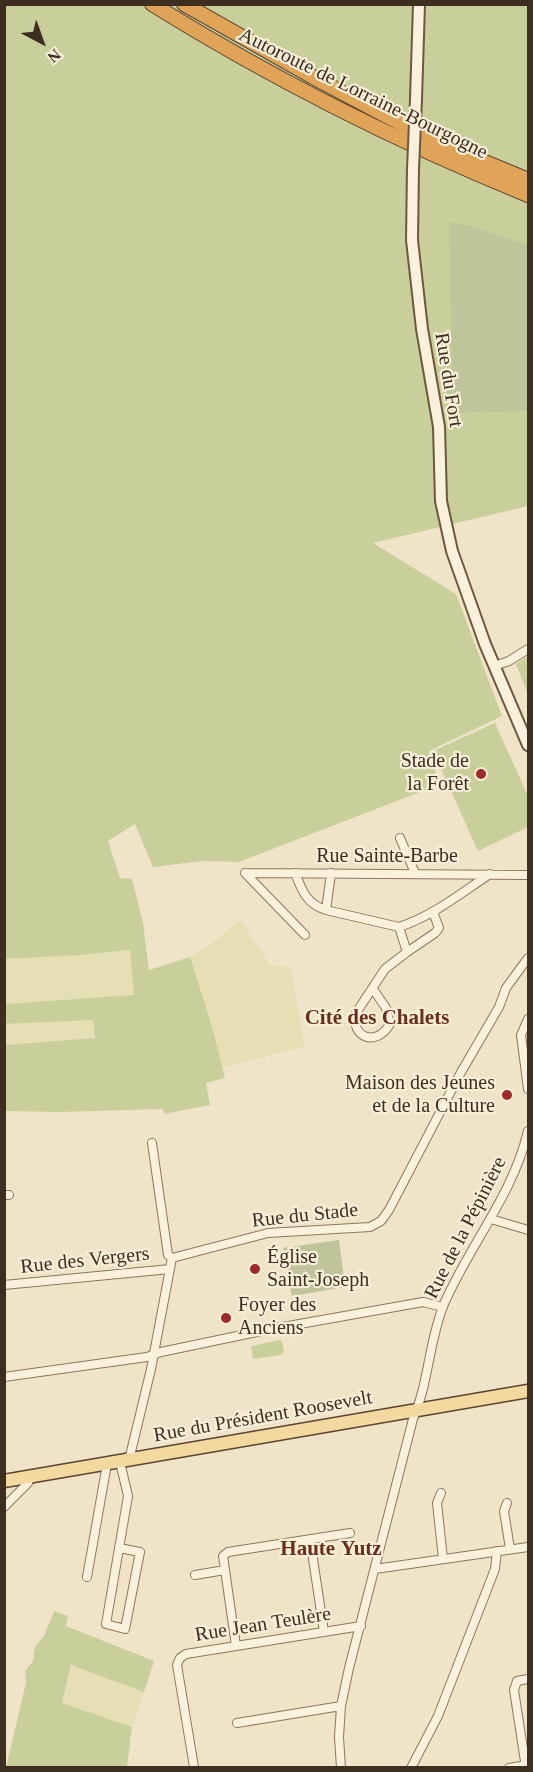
<!DOCTYPE html>
<html>
<head>
<meta charset="utf-8">
<style>
  body { margin:0 }
  #map { position:relative; width:533px; height:1772px; overflow:hidden; background:#f0e4c8; font-family:Georgia,serif }
  canvas { display:block }
  .frame { position:absolute; inset:0; border:6px solid #3d2e20; pointer-events:none }
  .north { position:absolute; left:12px; top:12px; width:60px; height:60px; -webkit-text-stroke:4px #f7eed8; paint-order:stroke; rotate:139deg; font-size:16px; font-weight:700; line-height:24px; text-align:center; color:#3d2e20 }
  .north::after { content:''; display:block; margin:auto; width:21px; height:27px; background:#3d2e20; clip-path:polygon(50% 0,100% 100%,50% 72%,0 100%) }
</style>
</head>
<body>
<div id="map">
<canvas width="533" height="1772"></canvas>
<div class="frame"></div>
<div class="north">N</div>
</div>
<script>
const ctx = document.querySelector('canvas').getContext('2d');
ctx.lineJoin = 'round';
function paint(path, color) { ctx.fillStyle = color; ctx.fill(path, 'evenodd'); }
function trace(path, color, width, dash) { ctx.strokeStyle = color; ctx.lineWidth = width; ctx.lineCap = dash ? 'butt' : 'round'; ctx.setLineDash(dash || []); ctx.stroke(path); }
function drawText(font, color, halo, rows, align = 'center') {
  ctx.font = font + ' Georgia,serif'; ctx.lineWidth = 4.5; ctx.setLineDash([]); ctx.textBaseline = 'middle'; ctx.strokeStyle = halo; ctx.fillStyle = color; for (const [text, x, y, turn = 0] of rows) {
    ctx.save(); ctx.translate(x, y); ctx.rotate((+turn || 0) * Math.PI / 180); ctx.textAlign = isNaN(turn) ? turn : align; if (halo) ctx.strokeText(text, 0, 0); ctx.fillText(text, 0, 0); ctx.restore();
  }
}
paint(new Path2D(`
  M240,920L271,966L291,967L305,1046L221,1068L211,1023L190,957L214,942Z
  M130,950L135,995L5,1004V959L81,955Z
  M94,1020L95,1038L5,1045V1024Z
  M72,1665L144,1692L132,1727L62,1703Z`), '#e6deb5');
paint(new Path2D(`
  M5,5H528V506L373,543L456,594L502,716L431,750L438,785L239,862L203,861L153,867L135,824L108,841L120,878L132,879L143,923L149,970L190,957L211,1023L225,1078L206,1083L210,1105L164,1114L163,1109L59,1112L5,1111V1045L95,1038L93,1020L5,1024V1004L134,995L130,950L81,955L5,959Z
  M528,656V695L516,664Z
  M495,723L528,796V827L478,851L433,751Z
  M280,1340L282,1342L284,1352L281,1355L253,1359L251,1347L252,1346Z
  M54,1611L68,1616L66,1626L154,1661L144,1692L71,1665L62,1703L132,1727L127,1767H6L26,1683L25,1671L33,1661L35,1647L44,1636Z`), '#c9cf9b');
paint(new Path2D(`
  M449,222L471,226L528,245V411L448,413L446,374L452,372Z
  M339,1240L345,1287L292,1296L283,1248Z`), '#bfc49a');
const street = new Path2D(`
  M494,666L509,661L528,649
  M400,838L415,873
  M245,873L528,875
  M245,873L305,935
  M295,873C302,891 307,904 326,910
  M331,873L326,910L399,927
  M407,952L435,933L439,928L433,912
  M373,989L386,1008L390,1024C376,1048 350,1037 356,1013L385,969L407,952L399,927C433,916 461,893 490,874
  M528,1019L521,1035L528,1089
  M152,1143L168,1255L172,1258
  M4,1195H9
  M491,1219L528,1230
  M4,1285L170,1269
  M4,1377L147,1357L161,1352L266,1330L423,1302L443,1307
  M129,1460L151,1369L172,1258L268,1233L370,1227L381,1221L389,1210L460,1074L499,1007L506,988L528,958
  M441,1493L437,1503L443,1559
  M507,1503L504,1511L510,1549
  M4,1507L28,1483L30,1477
  M310,1539L324,1632
  M119,1548L140,1552L125,1629L106,1624L128,1496L120,1462
  M375,1569L528,1547
  M195,1575L225,1570
  M87,1577L107,1464
  M236,1646L223,1556L228,1552L350,1533
  M237,1723L341,1706
  M194,1767L177,1665L180,1658L186,1654L361,1626
  M341,1768L339,1737L341,1706L349,1668L413,1419C429,1382 429,1340 444,1304C470,1244 513,1195 528,1131
  M411,1768L438,1716L495,1569L497,1551
  M509,1768L526,1765
  M526,1768L514,1690L517,1681L528,1679`);
const secondary = new Path2D(`
  M416,99L419,4
  M413,169L412,240L422,329L439,427L441,501L452,551L485,644L528,745`);
const primary = new Path2D(`
  M4,1481L528,1391`);
const highway = new Path2D(`
  M152,4C271,78 398,142 528,195
  M184,4L313,77L434,141L528,180`);
trace(street, '#8d765c', 10);
trace(secondary, '#6f573f', 14);
trace(primary, '#5b4430', 15);
trace(highway, '#5b4430', 16);
trace(street, '#faf1dc', 8);
trace(secondary, '#faf1dc', 10);
trace(primary, '#f3d9a0', 12);
trace(highway, '#e0a458', 14);
const secondaryBridge = new Path2D(`
  M413,169L416,99`);
trace(secondaryBridge, '#6f573f', 14, []);
trace(secondaryBridge, '#faf1dc', 10);
for (const [x, y, r, color] of [
  [481,774,6,"#9e2a2b"],
  [507,1095,6,"#9e2a2b"],
  [255,1269,6,"#9e2a2b"],
  [226,1318,6,"#9e2a2b"]
]) { const dot = new Path2D(); dot.arc(x, y, r, 0, 2 * Math.PI); ctx.fillStyle = color; ctx.fill(dot); trace(dot, '#f7eed8', 2); }
drawText('20px', '#3d2e20', '#f7eed8', [
  ["Autoroute de Lorraine-Bourgogne",363,94,26],
  ["Rue du Fort",448,380,81],
  ["Rue Sainte-Barbe",387,857],
  ["Rue du Stade",305,1216,-6],
  ["Rue de la Pépinière",466,1228,-63],
  ["Rue des Vergers",85,1261,-6],
  ["Rue du Président Roosevelt",263,1417,-10],
  ["Rue Jean Teulère",263,1625,-9]
]);
drawText('20px', '#3d2e20', '#f7eed8', [
  ["Stade de",469,762],
  ["la Forêt",469,785],
  ["Maison des Jeunes",495,1084],
  ["et de la Culture",495,1107],
  ["Église",267,1258,"left"],
  ["Saint-Joseph",267,1281,"left"],
  ["Foyer des",238,1306,"left"],
  ["Anciens",238,1329,"left"]
], 'right');
drawText('bold 21px', '#6b2e1e', '#f7eed8', [
  ["Cité des Chalets",377,1019],
  ["Haute Yutz",331,1550]
]);
</script>
</body>
</html>
